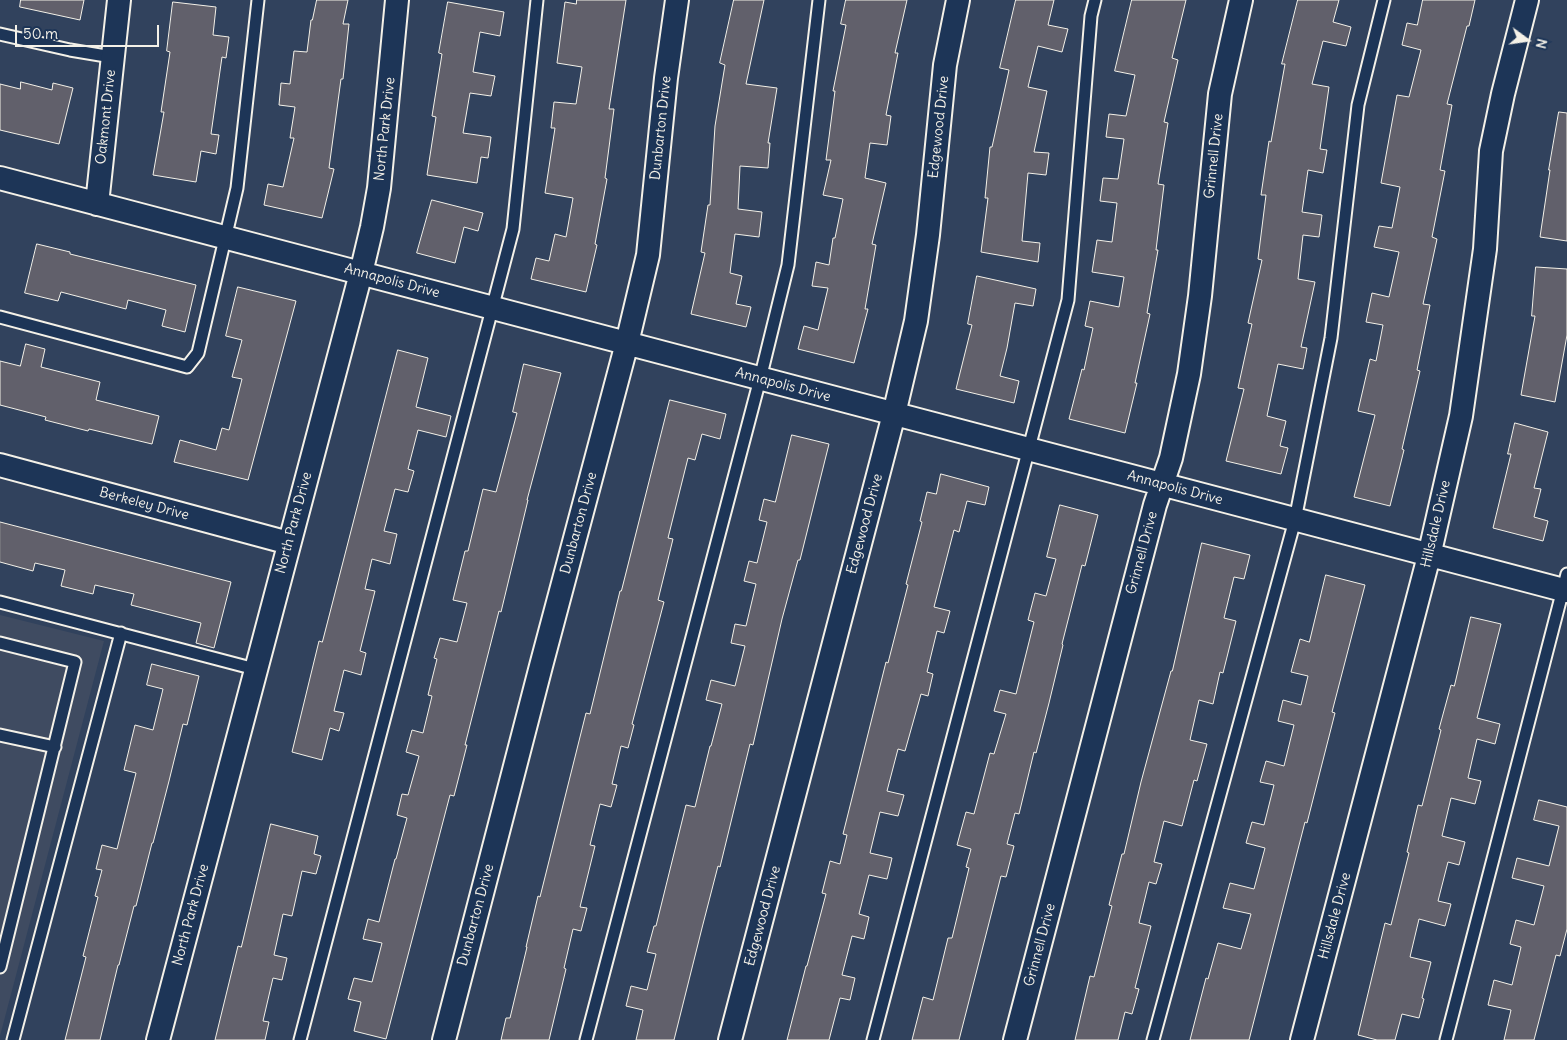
<!DOCTYPE html>
<html>
<head>
<meta charset="utf-8">
<style>
  body { margin:0 }
  #map { position:relative; width:1567px; height:1040px; overflow:hidden; background:#31425d; font-family:Delius,sans-serif }
  canvas { display:block }
  .north { position:absolute; left:1502px; top:15px; width:50px; height:50px; -webkit-text-stroke:4px #1d3557; paint-order:stroke; rotate:104deg; font-size:14px; font-weight:700; line-height:20px; text-align:center; color:#f4f1e8 }
  .north::after { content:''; display:block; margin:auto; width:18px; height:22px; background:#f4f1e8; clip-path:polygon(50% 0,100% 100%,50% 72%,0 100%) }
  .scale { position:absolute; left:15px; top:25px; width:144px; height:22px; box-sizing:border-box; border:2px solid #f4f1e8; border-top:0; padding-left:6px; font-size:15px; line-height:18px; white-space:nowrap; color:#f4f1e8; -webkit-text-stroke:4px #1d3557; paint-order:stroke }
</style>
</head>
<body>
<div id="map">
<canvas width="1567" height="1040"></canvas>
<div class="north">N</div>
<div class="scale">50 m</div>
</div>
<script>
const ctx = document.querySelector('canvas').getContext('2d');
ctx.lineJoin = 'round';
function paint(path, color) { ctx.fillStyle = color; ctx.fill(path, 'evenodd'); }
function trace(path, color, width, dash) { ctx.strokeStyle = color; ctx.lineWidth = width; ctx.lineCap = dash ? 'butt' : 'round'; ctx.setLineDash(dash || []); ctx.stroke(path); }
function drawText(font, color, halo, rows, align = 'center') {
  ctx.font = font + ' Delius,sans-serif'; ctx.lineWidth = 4; ctx.setLineDash([]); ctx.textBaseline = 'middle'; ctx.strokeStyle = halo; ctx.fillStyle = color; for (const [text, x, y, turn = 0] of rows) {
    ctx.save(); ctx.translate(x, y); ctx.rotate((+turn || 0) * Math.PI / 180); ctx.textAlign = isNaN(turn) ? turn : align; if (halo) ctx.strokeText(text, 0, 0); ctx.fillText(text, 0, 0); ctx.restore();
  }
}
paint(new Path2D(`
  M0,615L104,641L0,1036Z`), '#3f4b61');
const building = new Path2D(`
  M21,0H84L80,20L20,7Z
  M317,0H348L343,24H349L343,79H341L329,168L334,169L322,218L264,205L268,184L283,187L294,138H290L295,107L279,105L281,83L290,84L294,51L307,52L311,20H312Z
  M577,0H626L609,109H614L605,178L607,179L595,244L597,245L586,292L531,279L536,258L549,261L555,234L566,237L573,198L545,193L555,128H551L554,102L576,104L582,67L557,63L565,2L576,4Z
  M734,0H764L746,84L777,88L768,143H770L768,168L740,166L738,209L762,212L759,237L735,234L730,273L742,276L736,304L751,307L746,327L691,314L705,253L701,252L708,205H710L715,126L725,65L720,63Z
  M846,0H907L895,53H898L886,115L891,116L887,145L870,143L865,178L886,183L872,244L876,245L865,309H868L854,363L798,349L804,326L818,330L828,288L812,286L816,262L829,265L833,238H835L843,199L823,195L831,160H826L835,91H833L846,25L841,24Z
  M1016,0H1054L1048,25L1068,29L1062,52L1038,46L1028,87L1047,91L1034,152L1049,153L1046,175L1028,173L1022,241L1040,243L1038,262L981,252L988,198H985L990,147H992L1009,70L1000,68Z
  M1132,0H1186L1172,58L1178,60L1164,122L1168,123L1158,184L1164,185L1156,250H1158L1147,313L1150,314L1135,383H1137L1125,433L1069,419L1082,369L1084,370L1093,328L1085,326L1090,301L1119,307L1124,277L1092,272L1097,240L1112,242L1117,203L1100,201L1103,178L1118,179L1124,139L1106,137L1109,114L1126,116L1135,75L1115,71Z
  M1298,0H1339L1333,22L1351,27L1346,46L1323,41L1312,84L1329,87L1320,149L1327,150L1323,173L1308,170L1302,212L1322,215L1319,237L1303,235L1298,279L1315,282L1301,347L1307,348L1303,369L1278,364L1267,416L1286,421L1280,446L1288,448L1281,474L1226,461L1244,389L1238,388L1252,324L1248,323L1262,260L1258,259L1266,195H1261L1269,141L1271,142L1285,64H1282Z
  M1423,0H1475L1469,26H1467L1447,104L1452,105L1440,170L1445,171L1432,237L1437,239L1423,304L1430,305L1417,370L1420,371L1402,449L1404,450L1390,506L1354,497L1375,415L1358,411L1370,359L1376,361L1383,325L1366,322L1372,293L1389,297L1399,252L1374,247L1379,226L1392,228L1400,187L1381,183L1397,95L1409,97L1421,50L1402,45L1407,23L1417,25Z
  M173,2L216,7L213,35L229,37L226,58L222,57L211,134L219,135L216,154L201,151L196,182L153,175L164,112H161L170,52L167,51Z
  M448,2L504,12L500,36L480,32L473,72L495,76L491,96L470,93L463,133L491,137L488,158L481,157L477,183L427,175L436,117L432,116L442,54L439,53Z
  M21,82L52,90L53,83L73,88L59,144L0,130V84L20,89Z
  M1559,112L1567,113V241L1540,237L1550,170H1549Z
  M432,200L483,213L478,231L464,227L455,263L417,253Z
  M37,244L70,252V254L196,285L185,332L162,326L166,310L128,300L126,309L61,292L58,301L25,293Z
  M1536,267L1567,269V335L1555,402L1521,395L1535,316H1532Z
  M977,276L1036,289L1033,306L1015,303L1007,348L1000,376L1019,381L1014,403L956,389L972,325L968,324Z
  M238,287L296,301L248,480L174,462L180,440L216,450L222,428L229,430L242,379L232,377L242,340L226,336Z
  M26,344L45,349L41,367L100,382L96,400L159,416L152,444L89,429L88,431L45,420L46,417L0,405V361L20,366Z
  M398,350L428,358L416,407L451,416L446,437L418,430L408,469L414,471L408,492L395,489L384,531L397,534L390,564L372,559L365,589L375,591L360,651L366,653L361,675L344,670L334,711L344,713L339,731L330,728L322,760L292,752L319,641L322,642Z
  M524,364L561,373L527,500H528L501,612L499,611L465,745H467L454,796L450,795L386,1039L354,1031L361,1002L348,999L354,978L372,982L382,943L363,939L368,919L379,922L395,859H396L407,818L397,815L402,794L408,795L419,756L406,752L412,730L423,733L432,696L428,695L437,659L434,658L440,638L457,642L467,603L453,600L465,551H468L483,489L496,492L517,413L513,412Z
  M670,400L726,414L720,439L702,434L695,460L688,458L668,538L673,539L658,600L664,602L632,724L634,725L628,748L621,746L612,784L617,785L611,807L600,804L590,845L595,846L580,907L587,908L581,931L573,929L564,968L566,969L549,1040H501L506,1018H510L527,947H526L538,896L540,897L586,713L590,714L620,591H621Z
  M1515,423L1548,432L1534,488L1541,489L1534,517L1548,521L1543,541L1493,528L1511,454H1508Z
  M792,435L829,444L800,560H798L782,619L753,745L750,744L720,867L718,866L702,928L674,1040H636L643,1010L626,1006L631,986L647,990L656,954L647,952L654,926H656L686,805L695,807L710,746H711L722,704L706,700L711,680L735,686L745,646L731,643L735,624L746,626L756,584L744,581L749,561L757,563L767,522L759,520L764,499L775,502Z
  M941,474L989,487L985,505L967,501L959,532L954,530L934,607L950,611L944,633L937,631L927,672L933,674L928,696L921,694L905,751L898,749L887,791L904,795L898,816L880,812L870,853L892,858L887,879L869,875L859,914L869,917L864,939L852,936L842,975L855,978L850,1000L840,998L829,1040H787L806,966H807L826,894L822,893L830,861L840,864L847,835L843,834L886,662L888,663L908,585L906,584L922,522L920,521L927,492L936,494Z
  M1060,505L1098,515L1085,566L1082,565L1062,644L1063,645L1049,703L1036,753L1034,752L1019,814L1015,813L1007,844L1014,846L1006,877L1001,876L959,1040H912L923,997L933,1000L948,938H952L969,868L966,867L971,849L957,845L966,812L974,814L990,753L994,754L1006,714L994,711L1000,690L1016,694L1034,622L1028,620L1035,593L1046,596L1056,559L1047,557Z
  M0,522L231,582L214,648L196,643L201,623L131,605L134,594L95,585L93,594L61,586L65,570L35,563L33,571L0,562Z
  M1202,543L1250,555L1244,579L1234,577L1224,618L1236,621L1223,673L1220,672L1213,704L1199,700L1190,740L1207,744L1197,781L1194,780L1182,826L1164,821L1154,862L1162,864L1156,884L1149,882L1139,923L1151,926L1135,988L1139,989L1132,1014L1125,1012L1118,1040H1075L1090,976L1094,977L1112,906L1109,905L1122,854H1124L1141,782L1171,671H1172Z
  M1326,575L1365,585L1332,712L1335,713L1322,764L1307,823L1305,822L1249,1040H1190L1206,978L1208,979L1218,943L1241,949L1251,914L1223,908L1230,883L1254,889L1265,848L1246,843L1252,822L1264,825L1274,785L1260,782L1266,761L1284,766L1294,725L1278,721L1283,700L1301,705L1308,676L1291,672L1300,639L1309,642Z
  M1471,617L1501,624L1477,718L1500,724L1495,744L1477,739L1468,778L1481,781L1475,804L1451,798L1442,836L1465,842L1459,865L1448,862L1438,901L1451,904L1445,926L1419,919L1410,957L1431,962L1422,998L1424,999L1419,1018L1402,1014L1395,1040H1377L1358,1035L1385,923L1391,925L1409,853L1407,852L1418,805L1422,806L1441,730L1439,729L1451,685L1454,686Z
  M152,664L199,676L187,725L183,724L169,781L153,843H152L136,906H134L119,965H118L100,1040H65L86,957L83,956L98,897L95,896L102,870L96,869L102,845L117,849L136,773L124,770L135,725L153,730L163,689L147,685Z
  M1539,800L1567,807V929L1560,956L1556,955L1534,1040H1504L1511,1010L1488,1005L1494,980L1512,985L1521,947L1510,944L1516,920L1534,925L1544,886L1512,878L1517,858L1549,866L1559,826L1534,820Z
  M271,824L318,836L314,854L321,856L316,874L302,871L292,916L283,914L274,955L287,958L282,980L273,978L263,1021L269,1022L265,1040H215L238,946L241,947Z`);
paint(building, '#61606b');
trace(building, '#f4f1e8', 1);
const service = new Path2D(`
  M0,34L70,50L112,57
  M0,317L187,367L198,353L237,188L258,0
  M0,602L255,669
  M0,643L75,662L0,967
  M0,735L55,747
  M13,1040L121,633
  M300,1040L513,229L537,0
  M586,1040L760,379L788,265L819,0
  M873,1040L1068,300L1091,16L1095,0
  M1153,1040L1295,520L1331,338L1358,105L1384,0
  M1446,1040L1567,574`);
const minor = new Path2D(`
  M0,178L1567,591
  M97,204L119,0
  M0,465L289,543
  M158,1040L361,273L372,227L379,188L397,0
  M444,1040L541,666L627,343L648,255L666,78L677,0
  M730,1040L894,414L916,321L928,235L945,65L958,0
  M1015,1040L1155,505L1171,458L1189,374L1200,296L1220,94L1241,0
  M1302,1040L1429,556L1461,416L1485,249L1491,151L1503,94L1527,0`);
trace(service, '#f4f1e8', 15);
trace(minor, '#f4f1e8', 26);
trace(service, '#1d3557', 11);
trace(minor, '#1d3557', 22);
drawText('14px', '#f4f1e8', '#1d3557', [
  ["Oakmont Drive",106,117,-84],
  ["Edgewood Drive",939,127,-84],
  ["Dunbarton Drive",661,128,-84],
  ["North Park Drive",385,129,-84],
  ["Grinnell Drive",1214,156,-84],
  ["Annapolis Drive",392,281,15],
  ["Annapolis Drive",783,385,15],
  ["Annapolis Drive",1175,488,15],
  ["Berkeley Drive",144,504,15],
  ["North Park Drive",294,523,-75],
  ["Dunbarton Drive",579,523,-75],
  ["Edgewood Drive",865,524,-75],
  ["Hillsdale Drive",1436,524,-77],
  ["Grinnell Drive",1142,553,-75],
  ["North Park Drive",191,915,-75],
  ["Dunbarton Drive",476,915,-75],
  ["Edgewood Drive",763,916,-75],
  ["Hillsdale Drive",1335,916,-75],
  ["Grinnell Drive",1040,945,-75]
]);
</script>
</body>
</html>
